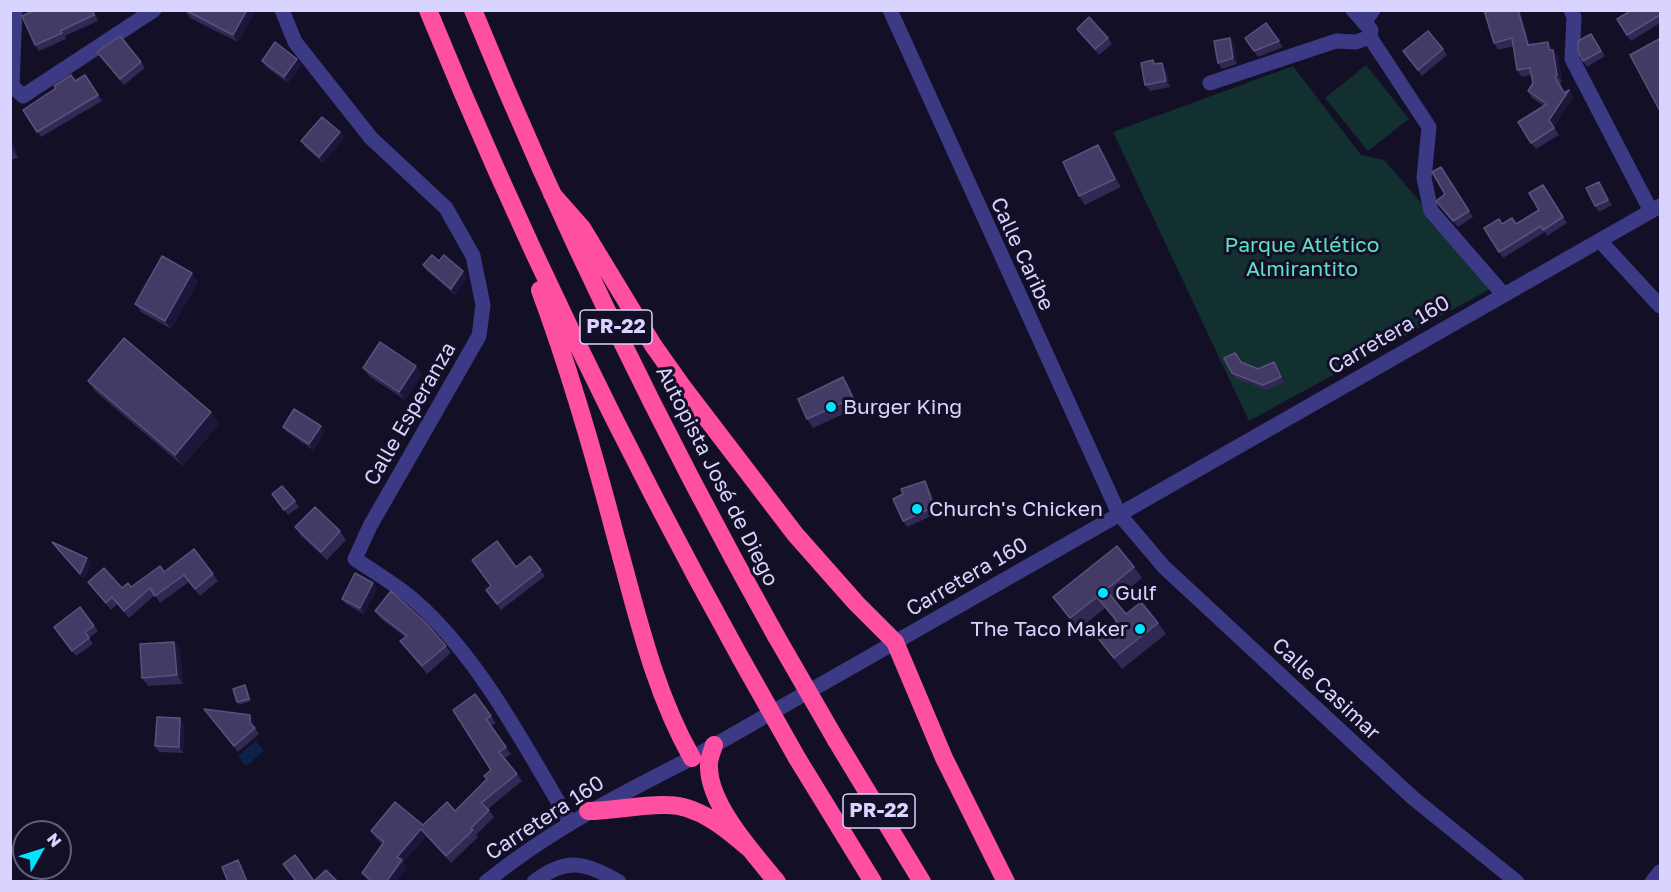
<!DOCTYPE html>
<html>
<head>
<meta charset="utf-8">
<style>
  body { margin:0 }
  #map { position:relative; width:1671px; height:892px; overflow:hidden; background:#130f26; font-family:"Golos Text",sans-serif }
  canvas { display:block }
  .frame { position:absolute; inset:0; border:12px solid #d9d4ff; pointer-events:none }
  .north { position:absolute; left:12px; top:820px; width:60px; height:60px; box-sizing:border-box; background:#130f26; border:2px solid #625e7d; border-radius:50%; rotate:51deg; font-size:16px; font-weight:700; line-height:24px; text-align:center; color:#d9d4ff }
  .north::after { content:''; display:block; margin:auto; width:21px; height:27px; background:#00e5ff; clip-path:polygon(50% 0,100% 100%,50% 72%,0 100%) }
</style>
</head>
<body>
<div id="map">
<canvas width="1671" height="892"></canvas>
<div class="frame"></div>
<div class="north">N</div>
</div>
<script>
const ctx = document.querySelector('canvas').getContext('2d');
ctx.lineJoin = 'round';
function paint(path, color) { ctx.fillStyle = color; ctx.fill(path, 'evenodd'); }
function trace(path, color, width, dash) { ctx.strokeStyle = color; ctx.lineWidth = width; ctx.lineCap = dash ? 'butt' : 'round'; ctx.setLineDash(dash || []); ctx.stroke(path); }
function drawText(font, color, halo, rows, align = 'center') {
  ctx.font = font + ' "Golos Text",sans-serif'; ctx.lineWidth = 6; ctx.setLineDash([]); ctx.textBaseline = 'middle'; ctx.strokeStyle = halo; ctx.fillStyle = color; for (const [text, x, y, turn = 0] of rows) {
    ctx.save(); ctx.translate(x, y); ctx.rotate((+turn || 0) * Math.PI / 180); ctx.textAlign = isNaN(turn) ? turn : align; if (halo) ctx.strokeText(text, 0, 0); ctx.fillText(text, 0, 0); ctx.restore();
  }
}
paint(new Path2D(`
  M1366,65L1409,119L1368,151L1325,98Z
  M1293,66L1361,155L1384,160L1422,204L1428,220L1492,288L1249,421L1113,132Z`), '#12302f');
paint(new Path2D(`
  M256,741L264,751L246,766L238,756Z`), '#0c2248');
trace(new Path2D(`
  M15,10L12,86L23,96L154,10
  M282,10L295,42L371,138L446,208L473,256L483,305L479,336L370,526L355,559C374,572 397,585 415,601C480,658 526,748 570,822
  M890,10L1119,514L1164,567L1413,798L1517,882
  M1353,10L1371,30L1370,37L1377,48L1429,127L1424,178L1431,211L1503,294
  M1571,10L1574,17L1572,59L1651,211
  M1364,23L1373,10
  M1210,83L1336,41L1356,42L1370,37
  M1600,241L1660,306
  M534,882C566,857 586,862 619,882
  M1652,882L1660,872`), '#3d3a85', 15);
trace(new Path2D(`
  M486,882C550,830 619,795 692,758L1660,206`), '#3d3a85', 15);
trace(new Path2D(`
  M428,10C519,232 624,448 740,657
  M473,10C561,225 663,434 776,636
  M552,194L582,228L653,345L682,386L795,534L856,603L895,642L944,758L1006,882
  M540,290C570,371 594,454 616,538C637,613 653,689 692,758
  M836,740L922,882
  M714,745C712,752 708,760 709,767C709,805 754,854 777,882
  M797,758L873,882
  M588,811C614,811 641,804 667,805C699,805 728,830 751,850`), '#ff4fa3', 18);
trace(new Path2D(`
  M776,636L836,740
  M740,657L797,758`), '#ff4fa3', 18);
paint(new Path2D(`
  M94,10L98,21L65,36L66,39L39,51L35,45Z
  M256,10L238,42L190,18L185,11Z
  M1484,10H1520L1521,13L1530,44L1548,42L1558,57L1562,82L1560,83L1565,93L1569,90L1573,97L1554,127L1559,135L1536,149L1531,143L1544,106L1532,98L1528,91L1533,83L1531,75L1522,77L1517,70L1514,46L1498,50L1494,43Z
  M1660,10V23L1631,41L1627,35Z
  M1266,23L1283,47L1258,57L1245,38Z
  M1077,29L1108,38L1112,44L1099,55Z
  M1591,34L1605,56L1587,67L1583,61Z
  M1234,44L1237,64L1222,69L1218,63Z
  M1443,49L1447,55L1422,76L1407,57Z
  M102,58L141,62L145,68L124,85Z
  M1153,60L1156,64L1166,68L1170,87L1150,91L1145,85Z
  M262,61L301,65L288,83L266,67Z
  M85,75L102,101L41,137L23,110L75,81Z
  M340,132L344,138L323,163L305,147L301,141Z
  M10,135L18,158L10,160Z
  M1104,154L1121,187L1085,205L1079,196Z
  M1441,167L1473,217L1458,227L1436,201L1445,194Z
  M1543,185L1567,223L1547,236L1545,232L1503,258L1484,228L1502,224H1516L1539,210Z
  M1603,188L1612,205L1599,212L1595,206Z
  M439,261L463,271L467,277L455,295L427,271L423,265Z
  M192,273L198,282L171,329L141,312L135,304Z
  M1242,363L1258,369L1278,368L1285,382L1267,390L1236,379L1232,373Z
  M363,368L422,374L405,400L369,376Z
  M843,377L849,386L859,407L813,428L807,419Z
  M88,381L219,424L183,466L96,392Z
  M321,426L325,432L313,450L287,432L283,427Z
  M929,487L938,513L907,527L903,521Z
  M272,494L295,501L299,507L288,515Z
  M295,527L340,531L346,540L327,560L301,536Z
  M52,542L91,564L84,579L56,548Z
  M530,556L545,576L501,610L486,590Z
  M1134,567L1142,578L1115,600L1126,614L1158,623L1166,634L1122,669L1097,637L1116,622L1105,608L1078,630L1053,597Z
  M164,572L213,574L218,581L200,596L189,582L160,603L155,595L129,618L117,604L111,610L88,582L122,588L131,587Z
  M373,583L377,588L364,614L346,604L342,599Z
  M80,607L98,631L89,638L93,644L76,656L54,627Z
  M375,611L446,646L451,653L427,674L400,641L405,637L381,619Z
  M174,642L180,650L183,684L148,686L142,678Z
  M247,688L251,701L239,705L237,702Z
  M475,694L496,723L491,726L511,754L505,758L522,781L488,809L494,817L476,835L478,837L451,863L426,836L403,863L407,867L396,882H369L362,873L382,844L376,838L371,831L423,825L455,811L486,779L491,770Z
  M204,709L254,721V727L259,734L238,752Z
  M184,724L183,753L159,752L155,746Z`), '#312854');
paint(new Path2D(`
  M247,10H256L238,42L233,35Z
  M1518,10H1520L1521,13L1532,51L1528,45Z
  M1230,38L1234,44L1237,64L1233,58Z
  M1548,42L1553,49L1554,57L1549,50Z
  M1553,50L1558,57L1562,82L1557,75Z
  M297,59L301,65L288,83L284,77Z
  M1162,63L1166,68L1170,87L1166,81Z
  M1555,77L1566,94L1569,90L1573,97L1554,127L1559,135L1549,120Z
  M340,132L344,138L323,163L319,157Z
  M10,135L18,158L13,150L10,144Z
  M1098,145L1104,154L1121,187L1115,179Z
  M1599,182L1603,188L1612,205L1608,200Z
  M463,271L467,277L455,295L451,289Z
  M192,273L198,282L171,329L165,321Z
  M1274,362L1278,368L1285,382L1281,377Z
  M416,366L422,374L405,400L399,392Z
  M843,377L849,386L859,407L853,398Z
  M211,412L219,424L183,466L175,455Z
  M321,426L325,432L313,450L309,444Z
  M925,481L929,487L938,513L934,507Z
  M87,558L91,564L84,579L80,574Z
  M373,583L377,588L364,614L360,608Z
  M174,642L180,650L183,684L177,675Z
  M250,715L254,721V729L250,723Z
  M180,718L184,724L183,753L179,747Z
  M421,829L426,836L403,863L407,867L396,882H386L397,857Z
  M238,860L243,867L249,882H247Z`), '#1d163a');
const building = new Path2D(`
  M35,10H92L94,15L60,31L62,33L35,45L22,16Z
  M185,10H247L233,35Z
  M1484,10H1518L1528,45L1548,42L1549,50H1553L1557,75L1555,77L1564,93L1569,90L1549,120L1554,128L1531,143L1518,122L1547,104L1528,91L1533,83L1530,68L1517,70L1512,38L1494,43Z
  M1632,10H1660V15L1627,35L1617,19Z
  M1089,17L1108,38L1095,49L1077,29Z
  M1266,23L1279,41L1254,51L1245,38Z
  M1428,31L1443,49L1418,70L1403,51Z
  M1591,34L1601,51L1583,61L1578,51V41Z
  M120,36L141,62L120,79L97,52Z
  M1230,38L1233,58L1218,63L1214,41Z
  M1659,39L1660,43V111L1630,55Z
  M275,42L297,59L284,77L262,61Z
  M1153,60L1154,64L1162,63L1166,81L1145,85L1141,63Z
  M71,75L75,81L85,75L98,95L37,132L23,110L56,88L54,86Z
  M322,117L340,132L319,157L301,141Z
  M1098,145L1115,179L1079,196L1063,162Z
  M1441,167L1469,211L1453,221L1436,201L1445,194L1432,172Z
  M1599,182L1608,200L1595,206L1586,188Z
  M1543,185L1563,217L1543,230L1541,226L1499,252L1484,228L1499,219L1502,224L1512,218L1516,224L1539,210L1529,193Z
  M432,255L439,261L444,255L463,271L451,289L423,265Z
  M162,256L192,273L165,321L135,304Z
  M124,338L211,412L175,455L88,381Z
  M380,342L416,366L399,392L363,368Z
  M1235,353L1241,362L1258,369L1274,362L1281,377L1263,385L1232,373L1224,358Z
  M843,377L853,398L807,419L798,399Z
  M294,409L321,426L309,444L283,427Z
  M925,481L934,507L903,521L893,499L903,494L901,489Z
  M282,486L295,501L284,510L272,494Z
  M315,507L340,531L321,552L295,527Z
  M497,541L516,567L530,556L541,570L497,604L486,590L491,586L472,560Z
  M52,542L87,558L80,574Z
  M1117,546L1134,567L1106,590L1126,614L1141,602L1158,623L1114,658L1097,637L1117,621L1097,597L1070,618L1053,597Z
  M194,549L213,574L195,589L184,575L155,596L150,588L124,611L112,597L106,603L88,582L104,568L122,588L128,583L131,587L160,566L164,572Z
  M355,573L373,583L360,608L342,599Z
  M391,591L426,623L446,646L422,666L400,641L407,636L375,611Z
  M80,607L94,626L85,632L89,638L72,651L54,627Z
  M174,642L177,675L142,678L140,644Z
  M245,685L249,699L237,702L233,689Z
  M475,694L491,716L486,719L506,747L499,752L517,774L481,803L489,810L471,828L473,830L446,856L421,829L397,857L402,860L386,882H373L362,873L384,842L371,831L395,802L423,825L447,802L455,811L487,779L484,776L491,770L453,710Z
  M204,709L250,715V723L255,728L234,746Z
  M157,717L180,718L179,747L155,746Z
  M295,855L314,881L326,870L336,880L334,882H297L283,864Z
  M238,860L247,882H228L222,867Z`);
paint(building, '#433a66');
trace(building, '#5a527e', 1.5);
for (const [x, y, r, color] of [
  [831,407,6,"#00e5ff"],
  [917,509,6,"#00e5ff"],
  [1103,593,6,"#00e5ff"],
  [1140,629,6,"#00e5ff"]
]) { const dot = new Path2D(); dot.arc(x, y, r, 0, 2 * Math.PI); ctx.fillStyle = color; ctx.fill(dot); trace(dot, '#130f26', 2); }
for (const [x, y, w] of [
  [616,327,72],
  [879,811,72]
]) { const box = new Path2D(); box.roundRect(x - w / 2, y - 17, w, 34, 4.5); ctx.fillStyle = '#130f26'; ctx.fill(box); trace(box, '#d9d4ff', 1.5); }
drawText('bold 20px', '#d9d4ff', null, [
  ["PR-22",616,327],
  ["PR-22",879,811]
]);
drawText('21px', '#5fe0c0', '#130f26', [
  ["Parque Atlético",1302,245],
  ["Almirantito",1302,269]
]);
drawText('21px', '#d9d4ff', '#130f26', [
  ["Calle Caribe",1022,254,65],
  ["Carretera 160",1389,335,-30],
  ["Calle Esperanza",410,414,-60],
  ["Autopista José de Diego",717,476,63],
  ["Carretera 160",967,577,-30],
  ["Calle Casimar",1326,689,43],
  ["Carretera 160",545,818,-33]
]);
drawText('21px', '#d9d4ff', '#130f26', [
  ["Burger King",843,407],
  ["Church's Chicken",929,509],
  ["Gulf",1115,593],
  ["The Taco Maker",1128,629,"right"]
], 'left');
</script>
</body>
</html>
